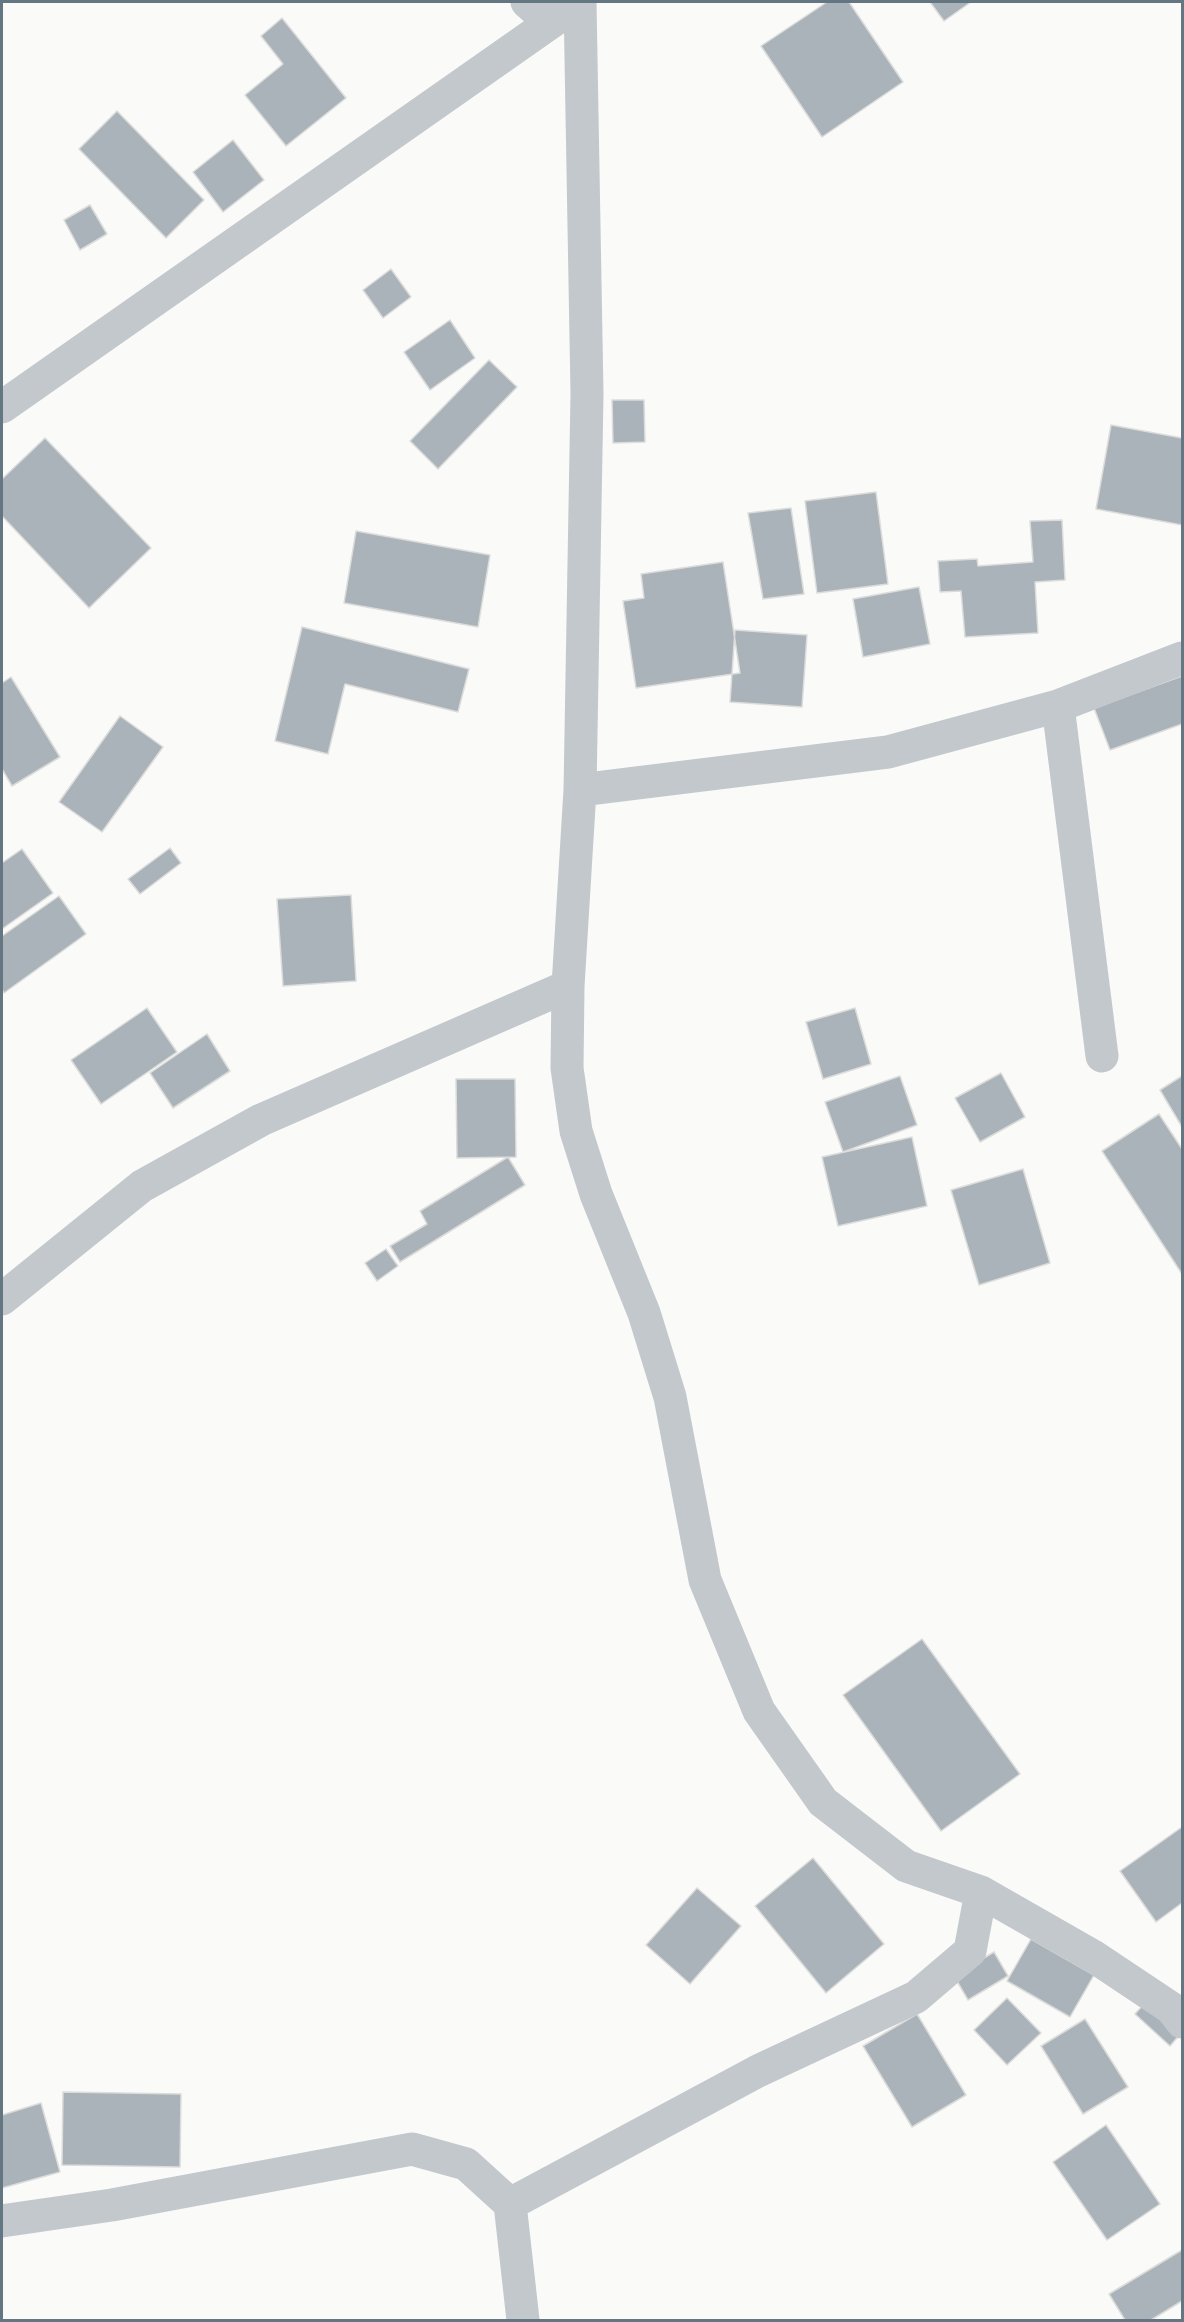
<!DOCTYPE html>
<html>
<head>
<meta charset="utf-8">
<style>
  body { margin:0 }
  #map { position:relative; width:1184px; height:2322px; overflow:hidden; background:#fafaf8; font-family:Inter,sans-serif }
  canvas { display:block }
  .frame { position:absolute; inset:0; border:3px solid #657683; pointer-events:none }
</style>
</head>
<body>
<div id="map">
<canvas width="1184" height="2322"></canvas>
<div class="frame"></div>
</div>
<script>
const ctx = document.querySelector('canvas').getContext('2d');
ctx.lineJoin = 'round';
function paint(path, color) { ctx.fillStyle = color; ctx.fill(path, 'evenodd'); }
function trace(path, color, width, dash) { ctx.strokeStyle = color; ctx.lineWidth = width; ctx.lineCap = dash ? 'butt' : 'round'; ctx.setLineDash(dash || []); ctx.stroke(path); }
const building = new Path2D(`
  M827,2H849L903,82L822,137L761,46Z
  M930,2H971L944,21Z
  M282,18L346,98L286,146L245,95L283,64L261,36Z
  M117,111L204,200L166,238L79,149Z
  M233,140L264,180L223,212L193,172Z
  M90,205L107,234L80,250L64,220Z
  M391,269L411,297L383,318L363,290Z
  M450,320L475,358L430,390L404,352Z
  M489,360L517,387L438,469L410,441Z
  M612,400H644L645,442L613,443Z
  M1111,425L1182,438V525L1096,509Z
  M45,438L151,548L89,608L2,516V479Z
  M876,492L888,584L817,593L805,501Z
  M791,508L804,594L763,599L748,513Z
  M1062,520L1065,580L1035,582L1038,633L965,637L961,591L940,592L938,561L977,559L978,566L1033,562L1030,521Z
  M356,531L490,555L478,627L344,603Z
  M723,562L740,673L636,688L623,601L644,598L641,574Z
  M919,587L930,644L863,657L853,599Z
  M302,627L469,669L458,712L345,684L328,754L275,741Z
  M735,630L807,635L802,707L730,702Z
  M1182,676V724L1110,750L1094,708Z
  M11,677L60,757L12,786L2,769V683Z
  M120,716L163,747L102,832L59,802Z
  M170,848L181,863L140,894L128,879Z
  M22,849L53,893L2,929V863Z
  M351,895L356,981L283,986L277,899Z
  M59,896L86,934L4,993L2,989V936Z
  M147,1008L177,1052L101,1104L71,1060Z
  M855,1008L871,1064L823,1079L806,1022Z
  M207,1034L230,1071L173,1108L150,1073Z
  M1001,1073L1025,1117L980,1142L955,1098Z
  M900,1076L917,1125L843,1152L825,1102Z
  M1182,1076V1127L1160,1090Z
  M456,1079H515L516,1157L457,1158Z
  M1159,1114L1182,1149V1274L1102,1151Z
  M912,1137L927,1206L838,1226L822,1157Z
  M508,1157L525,1185L400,1262L390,1246L427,1224L420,1211Z
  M1023,1169L1050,1263L979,1285L951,1190Z
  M386,1249L398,1266L377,1281L365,1263Z
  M922,1639L1020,1774L941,1831L843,1695Z
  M1182,1827V1903L1156,1922L1120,1871Z
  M813,1858L884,1944L826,1993L755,1906Z
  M697,1888L741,1926L690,1984L646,1945Z
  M1031,1939L1094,1975L1070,2017L1007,1981Z
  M994,1952L1008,1976L968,2000L954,1976Z
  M1153,1994L1182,2032L1170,2046L1135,2014Z
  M1007,1998L1041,2033L1007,2065L974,2030Z
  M917,2014L966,2095L912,2127L863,2046Z
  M1085,2019L1128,2087L1083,2114L1041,2046Z
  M63,2092L181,2094L180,2167L62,2165Z
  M41,2103L60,2172L2,2188V2115Z
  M1106,2125L1160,2204L1107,2240L1053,2162Z
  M1182,2250V2301L1151,2320H1125L1109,2294Z`);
paint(building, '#aab3b9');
trace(building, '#dcdcda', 1.5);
trace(new Path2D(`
  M527,2L550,22
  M580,2L587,394L580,790L568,986L567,1068L576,1131L596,1194L644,1313L670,1397L705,1580L759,1711L823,1802L906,1866L981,1892L1093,1956L1171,2008L1182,2022
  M2,407L580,2
  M1058,706L1102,1056
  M580,790L888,752L1058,706L1182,658
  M2,1299L142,1186L261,1120L568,986
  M2,2221L112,2205L412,2149L466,2164L510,2204
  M523,2320L510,2204L758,2071L916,1997L970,1951L981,1892`), '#c3c8cc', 33);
</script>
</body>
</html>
